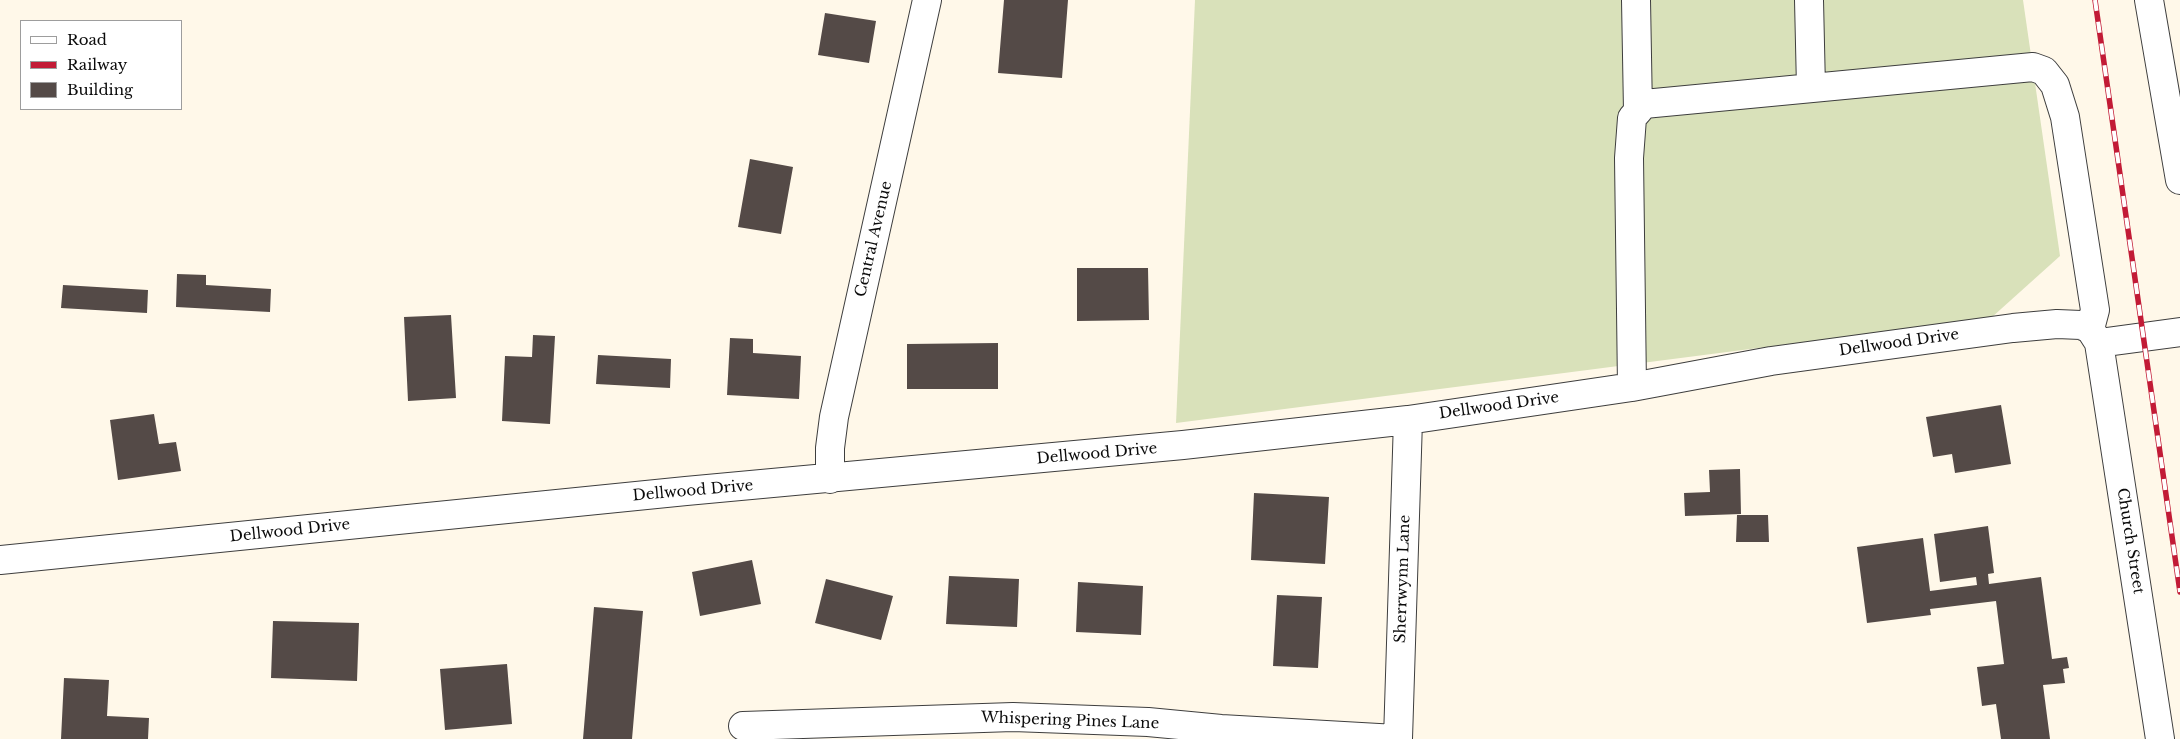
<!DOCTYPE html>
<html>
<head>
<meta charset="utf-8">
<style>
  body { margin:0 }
  #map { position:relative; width:2180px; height:739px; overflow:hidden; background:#fff8e9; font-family:"Libre Baskerville",serif }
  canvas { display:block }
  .legend { position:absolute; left:20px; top:20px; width:162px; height:90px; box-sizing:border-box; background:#fff; border:1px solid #9d9d9d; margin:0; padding:6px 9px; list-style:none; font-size:15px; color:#0b0b0b }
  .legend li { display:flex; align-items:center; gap:10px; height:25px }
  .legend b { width:25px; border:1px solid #9d9d9d }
</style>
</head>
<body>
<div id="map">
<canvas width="2180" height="739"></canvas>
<ul class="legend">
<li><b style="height:6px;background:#fff"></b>Road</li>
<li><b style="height:6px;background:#c21b36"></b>Railway</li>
<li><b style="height:14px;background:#544a47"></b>Building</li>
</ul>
</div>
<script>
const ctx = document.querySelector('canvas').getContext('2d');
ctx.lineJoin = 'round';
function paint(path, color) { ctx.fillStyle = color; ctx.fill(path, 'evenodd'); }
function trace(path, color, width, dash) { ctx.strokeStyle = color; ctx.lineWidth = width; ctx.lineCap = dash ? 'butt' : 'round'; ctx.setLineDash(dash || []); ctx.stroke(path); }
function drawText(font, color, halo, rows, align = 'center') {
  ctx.font = font + ' "Libre Baskerville",serif'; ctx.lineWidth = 5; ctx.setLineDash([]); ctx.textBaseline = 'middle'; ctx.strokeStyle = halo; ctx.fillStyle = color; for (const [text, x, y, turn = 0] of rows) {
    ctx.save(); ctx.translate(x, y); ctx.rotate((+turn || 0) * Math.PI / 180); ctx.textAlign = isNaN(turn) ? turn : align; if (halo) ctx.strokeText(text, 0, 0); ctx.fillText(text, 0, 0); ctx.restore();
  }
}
paint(new Path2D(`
  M1195,0H2023L2060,256L1991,318L1176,423Z`), '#d9e1ba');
paint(new Path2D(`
  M1004,0H1068L1062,78L998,73Z
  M825,13L876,21L869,63L818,55Z
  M750,159L793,167L781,234L738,227Z
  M1077,268H1148L1149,320L1077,321Z
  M177,274L206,275V285L271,289L270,312L176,307Z
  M63,285L148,290L147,313L61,308Z
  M451,315L456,398L408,401L404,317Z
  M533,335L555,336L550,424L502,421L505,356L532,357Z
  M730,338L753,339V353L801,356L799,399L727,395Z
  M998,343V389H907V344Z
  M598,355L671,359L670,388L596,384Z
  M2001,405L2011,464L1955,473L1952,454L1933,457L1926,417Z
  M154,414L159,444L176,442L181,471L118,480L110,420Z
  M1740,469L1741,514L1685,516L1684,493L1710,492L1709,470Z
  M1254,493L1329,497L1325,564L1251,560Z
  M1737,515H1768L1769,542H1736Z
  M1988,526L1994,573L1988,574L1989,584L2041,577L2052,659L2067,657L2069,668L2063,669L2065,683L2043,685L2050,739H2001L1996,704L1982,706L1977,667L2004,664L1996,601L1930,609L1931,615L1867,623L1857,547L1923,538L1930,591L1977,585L1976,577L1940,582L1934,534Z
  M752,560L761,604L700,616L692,572Z
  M949,576L1019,579L1017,627L946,624Z
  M826,579L893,596L881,640L815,623Z
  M1078,582L1143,586L1141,635L1076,632Z
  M1277,595L1322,597L1318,668L1273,666Z
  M594,607L643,611L632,739H583Z
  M273,621L359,623L357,681L271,678Z
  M507,664L512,724L445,730L440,669Z
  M64,678L109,680L107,716L149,718L148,739H61Z`), '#544a47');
const minor = new Path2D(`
  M1636,0L1638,111
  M1809,0L1811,88
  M2149,0L2180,180
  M2099,343L2160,739
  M1632,387L1629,158L1632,118L1644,104L2033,67L2044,71L2055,85L2065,117L2095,310L2090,329
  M830,479V448L834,417L927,0
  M0,560L686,491L1183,445L1408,420L1632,387L1771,361L2013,328L2057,324L2081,325L2090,329L2099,343L2180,332
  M743,726L1013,717L1148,722L1221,729L1396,739
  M1398,739L1408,420`);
trace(minor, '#3e3e3e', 30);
trace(minor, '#fff', 28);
const rail = new Path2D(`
  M2095,0L2180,592`);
trace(rail, '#c21b36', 5.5);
trace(rail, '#fff', 4, [11]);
drawText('15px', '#0b0b0b', '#fff', [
  ["Central Avenue",874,239,-77],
  ["Dellwood Drive",1899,343,-8],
  ["Dellwood Drive",1499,406,-8],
  ["Dellwood Drive",1097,454,-5],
  ["Dellwood Drive",693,491,-5],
  ["Dellwood Drive",290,531,-6],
  ["Church Street",2130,541,81],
  ["Sherrwynn Lane",1403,579,-88],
  ["Whispering Pines Lane",1070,721,2]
]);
</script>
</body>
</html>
